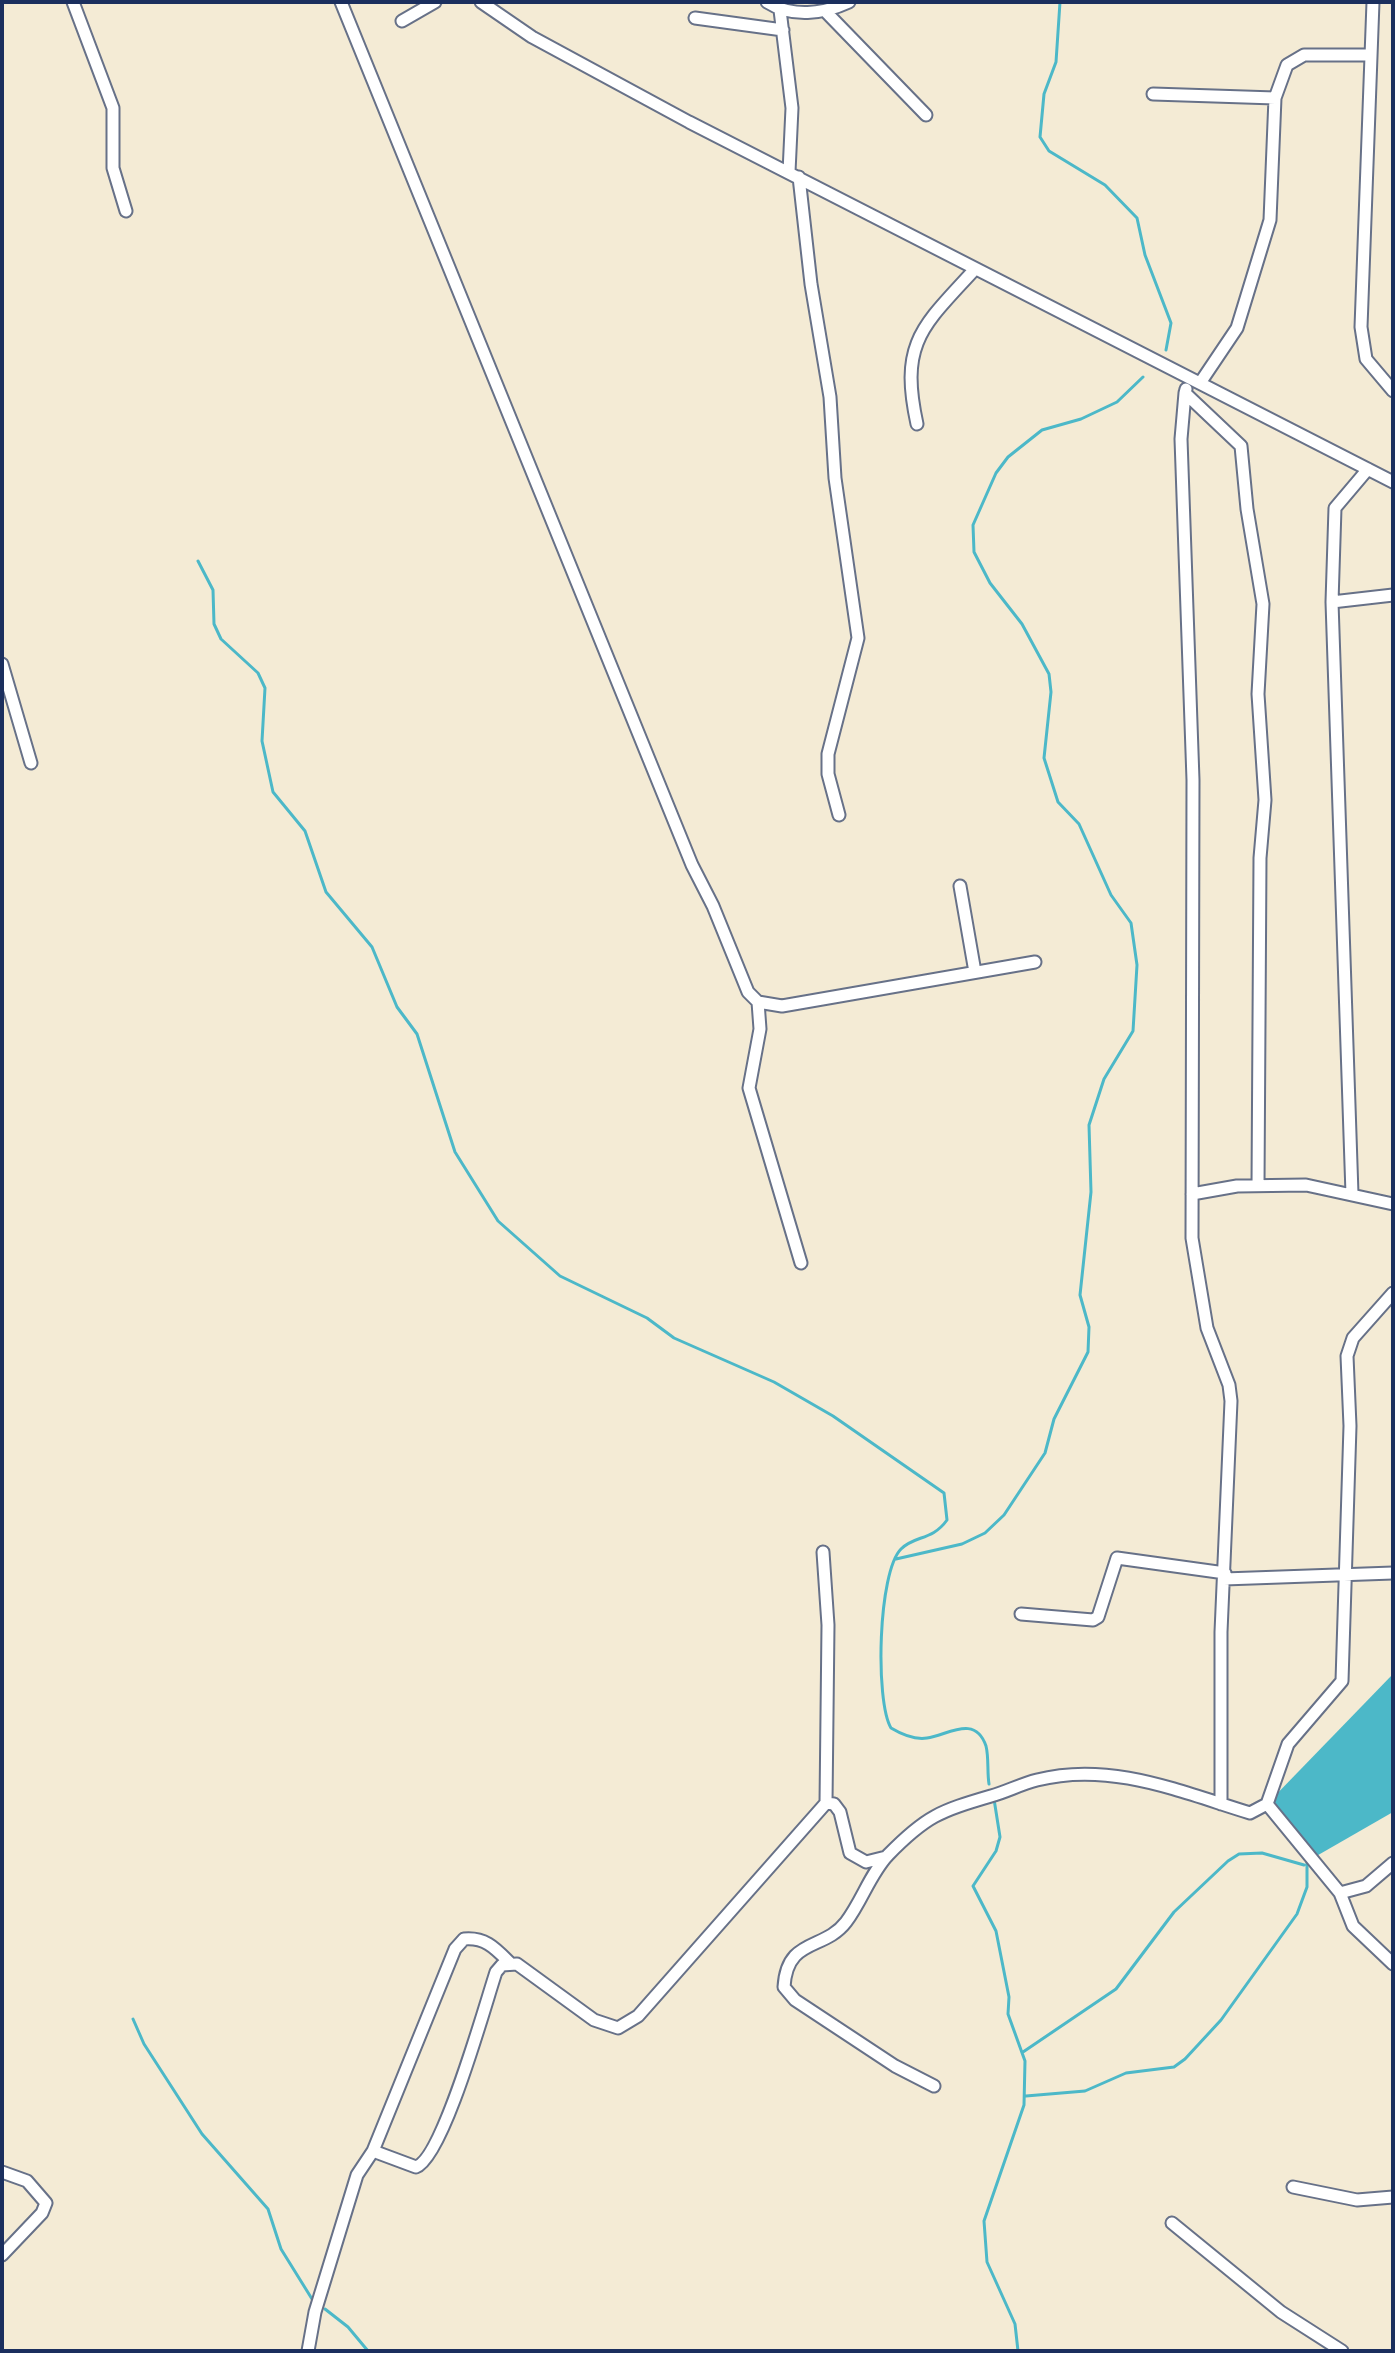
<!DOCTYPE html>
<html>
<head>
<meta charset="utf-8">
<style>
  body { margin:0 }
  #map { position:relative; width:1395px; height:2353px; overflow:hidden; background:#f4ebd5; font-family:"Shantell Sans",sans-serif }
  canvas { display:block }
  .frame { position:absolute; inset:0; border:4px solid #1b2f5e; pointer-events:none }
</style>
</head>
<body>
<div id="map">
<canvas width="1395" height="2353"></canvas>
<div class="frame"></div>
</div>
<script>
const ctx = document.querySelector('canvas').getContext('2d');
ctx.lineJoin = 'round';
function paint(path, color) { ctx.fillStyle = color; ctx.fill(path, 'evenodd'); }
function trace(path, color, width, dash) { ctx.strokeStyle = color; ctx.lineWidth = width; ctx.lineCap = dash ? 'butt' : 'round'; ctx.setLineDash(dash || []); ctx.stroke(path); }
paint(new Path2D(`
  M1393,1674V1812L1313,1858L1267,1804Z`), '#4cb8c8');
trace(new Path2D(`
  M1060,2L1056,62L1044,94L1040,137L1049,151L1105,185L1137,218L1145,255L1171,323L1166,350
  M198,561L213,590L214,624L221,639L258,673L265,688L262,741L273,792L305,831L326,892L372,947L397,1007L417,1034L455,1152L498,1221L560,1276L647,1318L674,1338L774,1382L833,1416L944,1493L947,1520C932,1541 915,1535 901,1549C878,1572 875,1701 891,1728C901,1734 914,1740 927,1738C948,1735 975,1714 986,1746C989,1758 987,1772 989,1784
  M896,1559L962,1544L985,1533L1004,1515L1045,1453L1054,1419L1088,1352L1089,1327L1080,1295L1091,1192L1089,1125L1104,1079L1133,1031L1137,965L1131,923L1111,895L1079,824L1058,802L1044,758L1051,692L1049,674L1022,624L990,583L974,552L973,525L996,473L1008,457L1042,430L1081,419L1117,402L1143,377
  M994,1799L1000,1837L996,1851L973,1886L996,1931L1009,1997L1008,2014L1025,2061L1024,2105L984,2221L987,2262L1015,2324L1018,2351
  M133,2019L144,2044L202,2134L268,2209L281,2249L312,2299
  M1023,2052L1116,1989L1174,1912L1228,1861L1239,1854L1262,1853L1304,1865
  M1026,2096L1085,2091L1126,2073L1174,2067L1185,2059L1221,2020L1297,1914L1307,1887V1861
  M325,2309L348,2327L368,2351`), '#4cb8c8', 3);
const street = new Path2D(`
  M73,2L113,108V168L126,211
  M341,2L692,865L713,906L748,992L758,1002L782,1006L1035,962
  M481,2L532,37L689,122L1393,482
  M767,2C792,18 823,14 849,2
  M779,2L792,108L789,172
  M1373,2L1361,327L1366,359L1393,391
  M827,13L926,115
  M695,18L783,30
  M402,21L435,2
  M1153,94L1275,98
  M799,177L811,284L830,397L835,478L858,638L828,754V774L839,815
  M1200,383L1237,328L1270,220L1275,98L1287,65L1304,55H1370
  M1186,389L1185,393L1241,446L1247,509L1263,604L1258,694L1265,800L1260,858L1258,1185
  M1185,393L1181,439L1193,780L1192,1238L1207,1328L1229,1385L1231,1401L1221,1632V1804
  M917,424C899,342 923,326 975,269
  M1332,602L1393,595
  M2,664L31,763
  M960,886L975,972
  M758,1002L760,1029L749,1088L801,1263
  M1192,1194L1237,1186L1306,1185L1393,1204
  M1352,1194L1332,602L1335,508L1368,469
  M1393,1293L1353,1338L1347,1356L1350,1426L1342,1681L1288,1744L1267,1804L1340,1893L1353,1926L1393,1964
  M823,1552L828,1625L826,1803
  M1224,1579L1393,1573
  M1021,1614L1093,1620L1098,1617L1117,1558L1225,1573
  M1340,1893L1366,1886L1393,1863
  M934,2086L895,2066L795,2000L784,1987C787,1937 824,1951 846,1922C862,1901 870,1874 888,1855C926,1816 940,1811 991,1796C1006,1792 1021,1784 1037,1780C1110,1761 1181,1792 1250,1813L1267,1804
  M373,2151L455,1949L464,1939C485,1937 495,1948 509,1962
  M2,2172L27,2181L46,2203L42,2213L2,2255
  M1293,2187L1357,2200L1393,2197
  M1172,2223L1281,2312L1342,2351
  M308,2351L315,2312L357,2175L373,2151L416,2167C443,2158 485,2005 496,1972L502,1965L517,1964L594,2020L618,2028L638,2016L826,1803L834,1804L840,1812L850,1853L866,1862L886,1857`);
trace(street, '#677188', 15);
trace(street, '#fff', 11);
</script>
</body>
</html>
